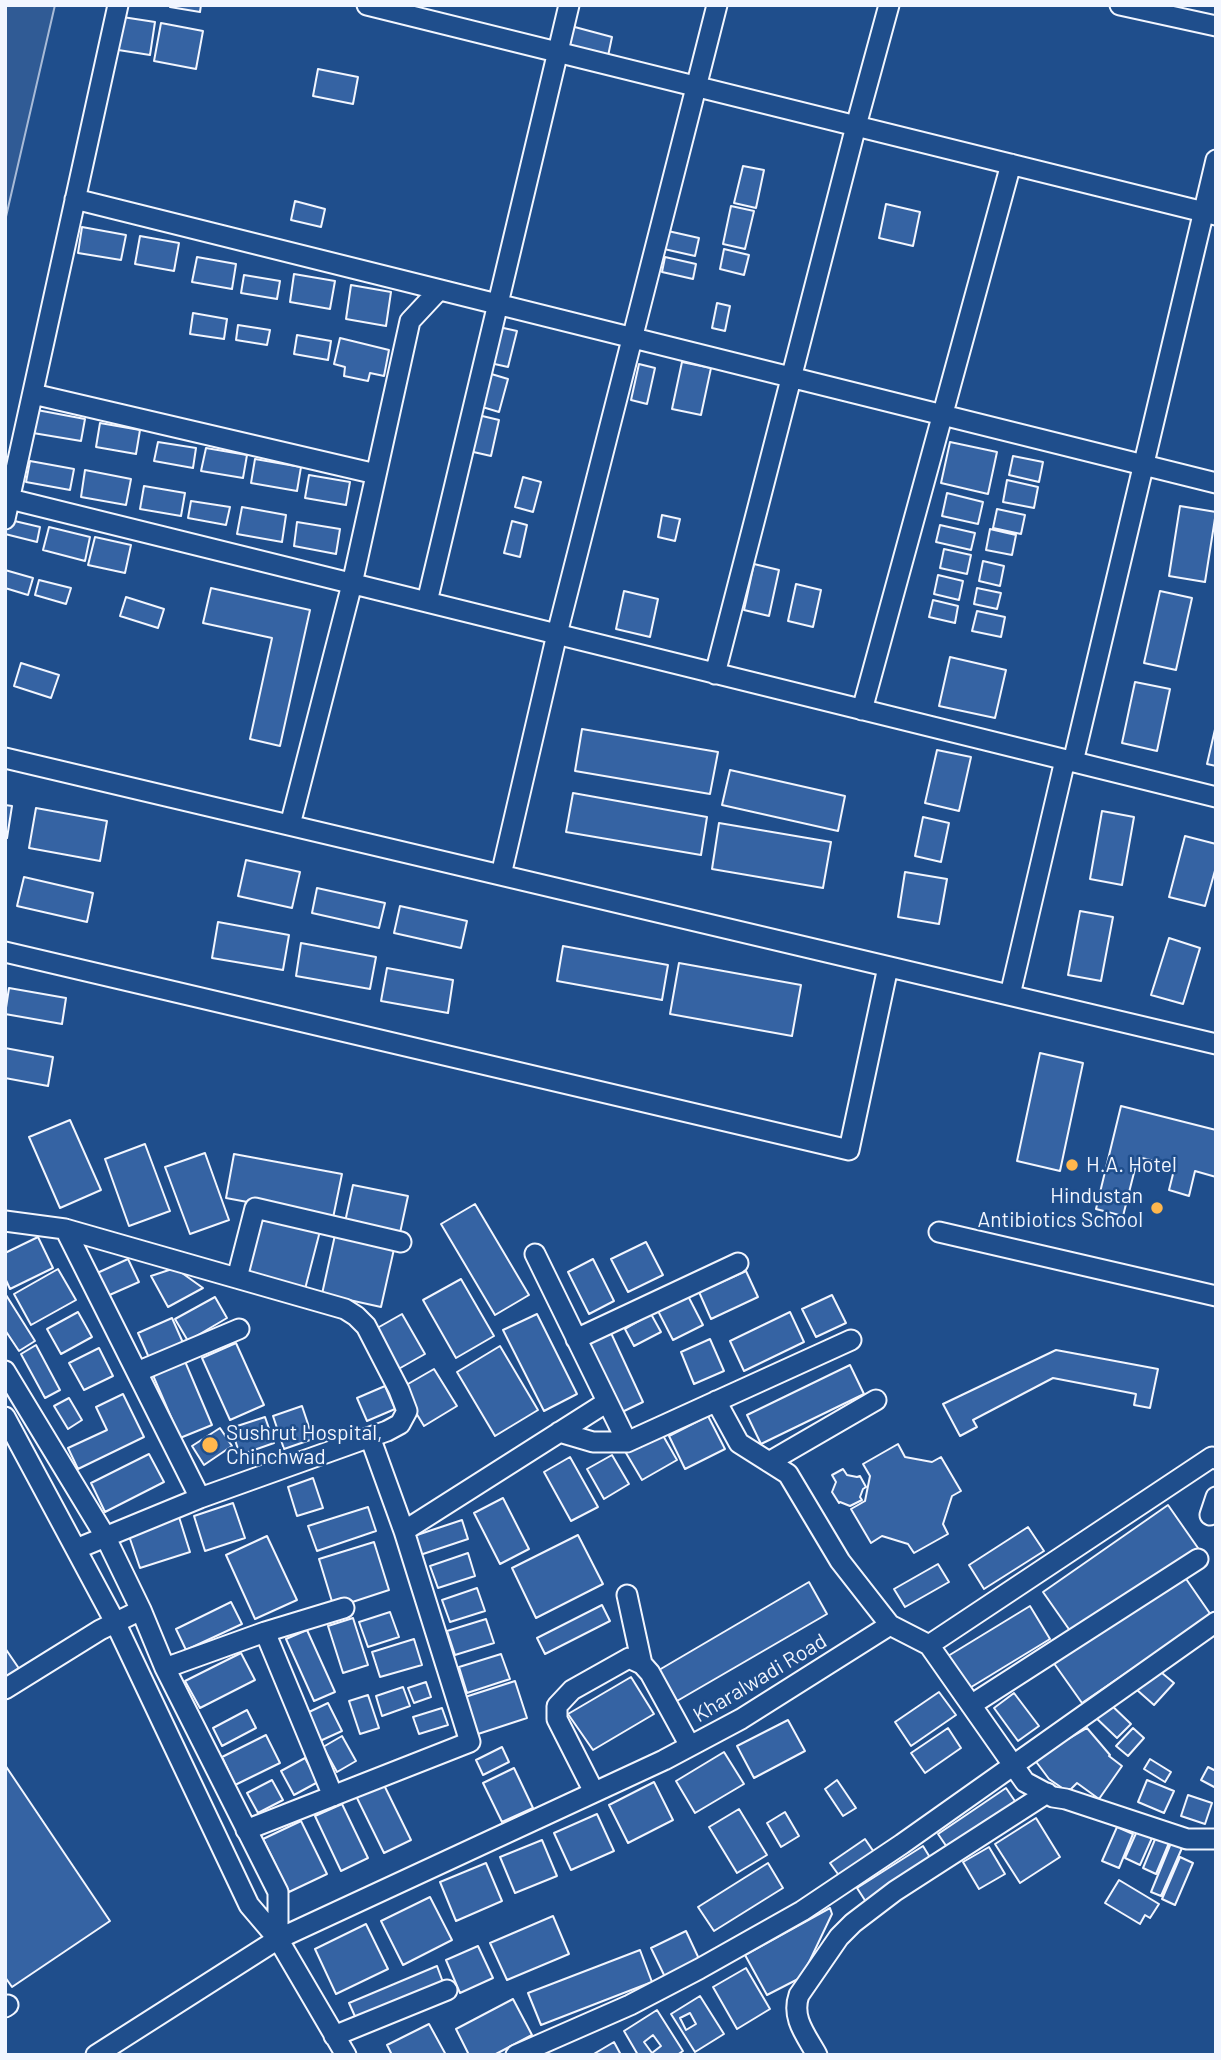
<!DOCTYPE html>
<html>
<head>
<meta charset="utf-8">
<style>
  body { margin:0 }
  #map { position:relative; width:1221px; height:2060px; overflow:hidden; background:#1f4e8c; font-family:Barlow,sans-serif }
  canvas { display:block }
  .frame { position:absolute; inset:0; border:7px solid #f2f6ff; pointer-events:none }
</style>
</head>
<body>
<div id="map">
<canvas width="1221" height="2060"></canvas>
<div class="frame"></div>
</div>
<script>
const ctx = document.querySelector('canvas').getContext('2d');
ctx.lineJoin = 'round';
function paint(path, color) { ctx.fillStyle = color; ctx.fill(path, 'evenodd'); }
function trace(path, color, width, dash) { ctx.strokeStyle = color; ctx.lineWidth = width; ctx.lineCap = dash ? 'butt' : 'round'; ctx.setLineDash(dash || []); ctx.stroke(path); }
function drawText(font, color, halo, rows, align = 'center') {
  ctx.font = font + ' Barlow,sans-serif'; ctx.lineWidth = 5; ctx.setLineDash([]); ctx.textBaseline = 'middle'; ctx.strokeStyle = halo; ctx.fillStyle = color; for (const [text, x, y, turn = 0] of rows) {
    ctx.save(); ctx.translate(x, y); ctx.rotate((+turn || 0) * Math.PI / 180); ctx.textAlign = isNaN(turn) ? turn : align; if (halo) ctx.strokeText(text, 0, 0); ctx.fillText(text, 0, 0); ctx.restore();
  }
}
const green = new Path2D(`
  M5,5H55L5,221Z`);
paint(green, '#305b95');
trace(green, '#a8bbd7', 2);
const building = new Path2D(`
  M170,5H201L200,12L170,7Z
  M116,16L155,22L150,55L112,49Z
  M161,23L203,31L196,69L154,61Z
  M571,26L612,37L608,56L566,45Z
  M318,69L358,77L353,104L313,96Z
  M743,166L764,170L756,208L734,203Z
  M295,201L325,209L321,227L291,220Z
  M886,204L920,212L913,246L879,238Z
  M731,206L754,211L745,249L723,244Z
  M82,227L126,235L121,260L78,253Z
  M668,231L699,238L695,256L664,249Z
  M140,236L179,243L174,271L135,264Z
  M724,249L749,255L744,275L720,269Z
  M197,257L236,264L232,289L192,282Z
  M665,257L696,264L693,279L662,272Z
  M294,274L335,281L330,309L290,302Z
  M244,275L280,281L277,299L241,293Z
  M351,285L391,292L386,326L346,319Z
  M717,303L730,306L725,331L712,328Z
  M193,313L227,319L224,339L190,334Z
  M238,325L270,330L267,345L236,340Z
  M499,327L517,331L508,367L490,363Z
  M297,335L331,341L328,360L294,354Z
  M340,338L389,350L384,376L370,373L368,381L344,376L345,367L334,364Z
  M682,362L711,368L701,415L672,409Z
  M639,364L655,368L647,404L631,400Z
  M488,373L508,379L499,412L479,406Z
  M37,410L85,419L81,441L33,433Z
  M478,415L499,420L491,456L469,451Z
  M100,423L140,430L136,454L96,447Z
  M158,442L196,448L193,468L154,461Z
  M950,442L997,452L988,494L941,483Z
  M206,448L247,455L243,478L201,471Z
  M1013,456L1043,462L1039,482L1009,475Z
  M255,459L301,467L297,491L251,483Z
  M30,461L74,469L70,490L26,482Z
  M85,470L131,479L126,505L81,497Z
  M309,475L350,482L346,505L305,498Z
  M523,477L541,482L533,512L515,507Z
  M1007,480L1038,487L1034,508L1003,502Z
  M144,486L185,493L181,516L140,509Z
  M947,493L983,502L978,524L942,516Z
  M191,501L230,507L226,525L188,518Z
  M1180,506L1216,512L1205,582L1169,576Z
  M242,507L286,515L282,542L237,534Z
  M997,509L1025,515L1021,534L993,528Z
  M662,515L680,519L675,541L658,537Z
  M6,519L40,527L37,542L5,534Z
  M512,521L527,525L520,557L504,553Z
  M297,522L340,529L336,554L294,546Z
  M940,525L975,533L971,550L936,542Z
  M49,527L90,537L85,561L43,550Z
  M990,529L1016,535L1012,555L986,550Z
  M95,537L131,545L125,573L88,565Z
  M944,549L971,555L967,574L940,568Z
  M983,561L1004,566L1000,586L979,581Z
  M754,564L779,570L769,616L744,610Z
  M5,570L33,578L28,595L5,588Z
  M938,575L963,581L959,600L934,594Z
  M39,580L71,588L66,604L35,595Z
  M796,584L821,590L813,627L788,621Z
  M211,588L310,610L280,746L250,739L272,638L203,623Z
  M977,588L1001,593L997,609L974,604Z
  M624,591L658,599L650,637L616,629Z
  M1160,591L1192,598L1176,670L1144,663Z
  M126,597L164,609L158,628L120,616Z
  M933,600L958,606L955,623L929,617Z
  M977,611L1005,617L1001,637L972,631Z
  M950,657L1006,670L995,718L939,706Z
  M21,663L59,675L51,698L14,686Z
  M1135,682L1170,689L1157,751L1122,743Z
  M1216,725V766L1207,764Z
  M582,729L718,752L710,794L575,771Z
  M937,750L971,757L959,811L925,803Z
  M730,770L845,796L838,831L722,805Z
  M573,793L707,817L701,855L566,832Z
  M5,805L12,806L7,838L5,837Z
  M36,808L107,821L100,861L29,848Z
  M1102,811L1134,817L1122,885L1090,879Z
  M923,817L949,823L941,862L915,856Z
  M719,823L831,842L823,888L712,869Z
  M1185,836L1216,844V867L1205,906L1169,897Z
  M246,860L300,872L292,908L238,896Z
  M905,872L947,879L939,924L898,917Z
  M24,877L93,893L87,922L17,906Z
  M317,888L385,903L379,928L312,913Z
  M400,906L467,921L461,948L394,933Z
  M1080,911L1113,917L1101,981L1068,975Z
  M218,922L289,935L283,970L212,958Z
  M1169,938L1200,948L1183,1004L1151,995Z
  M301,943L376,957L370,989L296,976Z
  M563,946L668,965L662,1000L557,981Z
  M679,963L801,985L792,1036L670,1014Z
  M387,968L453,980L448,1013L381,1001Z
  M9,988L66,998L62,1024L5,1014Z
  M5,1048L53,1057L48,1086L5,1078Z
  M1040,1053L1083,1063L1060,1171L1017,1161Z
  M1121,1106L1216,1130V1177L1195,1171L1189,1196L1169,1190L1175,1166L1138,1157L1123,1216L1096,1209Z
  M70,1120L101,1190L60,1208L29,1137Z
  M145,1144L170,1211L129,1226L105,1159Z
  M205,1153L229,1220L190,1234L165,1167Z
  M234,1154L342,1174L333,1218L226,1198Z
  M353,1185L408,1196L400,1233L345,1222Z
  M475,1204L529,1295L495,1315L441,1224Z
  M262,1215L320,1231L305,1289L246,1273Z
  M335,1235L394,1249L381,1307L322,1294Z
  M38,1237L53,1268L10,1289L5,1278V1253Z
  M646,1242L663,1275L628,1292L611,1259Z
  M128,1259L139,1282L105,1297L95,1274Z
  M593,1259L614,1301L589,1314L568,1272Z
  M175,1268L203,1288L168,1307L151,1276Z
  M58,1269L76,1300L31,1325L14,1294Z
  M746,1271L758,1297L711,1319L699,1292Z
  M461,1279L494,1336L456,1358L423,1300Z
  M687,1294L703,1325L673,1340L657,1309Z
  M6,1295L35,1341L19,1351L5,1330Z
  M832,1295L846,1323L816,1337L802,1309Z
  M215,1297L227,1318L188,1341L175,1319Z
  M78,1312L92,1337L61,1354L47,1329Z
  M790,1312L804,1342L744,1371L730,1341Z
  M402,1314L425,1354L395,1371L372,1331Z
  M537,1314L577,1394L544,1411L503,1330Z
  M651,1314L661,1332L634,1346L625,1329Z
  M172,1318L184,1345L150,1360L138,1333Z
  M611,1333L643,1402L620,1413L588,1344Z
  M710,1339L724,1371L694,1384L681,1352Z
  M236,1343L264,1405L230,1420L202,1358Z
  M36,1345L60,1390L45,1398L21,1354Z
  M500,1346L538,1410L495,1436L457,1372Z
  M99,1348L113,1376L84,1390L69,1363Z
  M1056,1350L1158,1369L1150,1408L1134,1405L1136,1394L1053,1378L973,1420L977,1427L960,1436L943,1404Z
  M184,1359L212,1425L180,1438L152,1373Z
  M850,1365L864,1394L761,1444L747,1415Z
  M434,1369L457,1406L424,1426L401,1388Z
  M385,1386L395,1409L367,1421L357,1398Z
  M123,1394L144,1437L78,1469L68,1448L107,1430L96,1407Z
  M69,1398L82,1420L68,1429L54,1406Z
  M302,1406L313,1439L284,1449L273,1416Z
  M708,1416L725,1449L685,1469L669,1436Z
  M265,1417L274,1443L240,1455L231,1428Z
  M220,1428L232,1446L204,1465L192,1446Z
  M661,1432L677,1460L642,1480L626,1453Z
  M898,1444L905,1457L932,1462L941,1457L961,1491L952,1496L943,1524L948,1534L914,1553L908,1544L882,1536L871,1543L851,1509L865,1501L870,1476L863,1464Z
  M149,1454L164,1482L105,1512L91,1483Z
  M612,1455L629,1484L604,1499L587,1469Z
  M570,1457L598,1507L571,1521L544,1472Z
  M843,1469L847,1475L857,1477L860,1476L866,1487L863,1489L860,1497L862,1500L850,1506L840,1502L839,1503L832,1492L836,1482L832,1475Z
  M313,1478L323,1508L297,1516L288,1487Z
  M503,1498L529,1549L500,1564L474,1513Z
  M233,1503L245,1538L205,1551L194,1516Z
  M1168,1505L1198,1548L1073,1635L1043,1592Z
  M368,1507L376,1531L317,1551L308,1526Z
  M179,1517L190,1552L140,1568L128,1533Z
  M462,1520L468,1539L417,1556L411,1537Z
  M1028,1527L1044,1551L984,1589L969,1565Z
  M578,1535L603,1584L536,1618L512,1568Z
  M267,1536L297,1600L255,1619L226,1555Z
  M374,1542L389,1590L334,1608L319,1559Z
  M468,1553L475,1576L438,1588L430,1566Z
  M938,1564L949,1582L905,1607L894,1589Z
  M1182,1573L1211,1615L1082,1703L1053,1662Z
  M809,1582L827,1614L677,1701L659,1670Z
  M477,1588L485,1611L450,1622L442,1600Z
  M231,1602L242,1624L186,1650L176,1629Z
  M602,1605L610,1621L545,1654L537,1638Z
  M1030,1606L1050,1639L968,1689L948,1656Z
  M390,1612L399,1637L368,1647L359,1622Z
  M353,1618L368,1665L343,1673L328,1626Z
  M486,1619L494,1643L455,1655L447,1631Z
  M307,1630L335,1692L314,1701L286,1639Z
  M414,1639L422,1665L380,1677L372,1652Z
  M5,1648L20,1670L5,1680Z
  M241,1653L255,1680L200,1708L185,1681Z
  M501,1654L510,1679L467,1693L459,1667Z
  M1156,1668L1174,1683L1154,1705L1137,1690Z
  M631,1677L654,1714L593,1750L568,1714Z
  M515,1681L527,1718L475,1735L462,1698Z
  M426,1682L431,1697L414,1703L408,1688Z
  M403,1687L410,1706L382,1716L376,1696Z
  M939,1692L956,1715L911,1746L895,1722Z
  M1014,1693L1039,1726L1018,1741L994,1708Z
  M368,1695L379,1728L360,1734L349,1701Z
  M1107,1701L1131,1724L1117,1738L1093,1715Z
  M328,1703L342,1731L320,1741L307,1713Z
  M442,1708L448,1725L419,1734L413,1717Z
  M247,1710L256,1728L222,1746L213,1728Z
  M788,1720L805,1751L754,1778L737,1746Z
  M948,1728L961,1748L925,1773L911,1753Z
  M1087,1728L1110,1755L1109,1756L1122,1766L1099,1799L1077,1783L1068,1792L1049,1779L1034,1759Z
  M1133,1728L1144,1738L1128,1756L1116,1746Z
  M266,1735L280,1763L235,1785L222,1757Z
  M342,1736L356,1761L337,1772L323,1747Z
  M502,1747L509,1762L483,1775L476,1760Z
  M724,1752L744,1784L695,1813L676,1781Z
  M305,1758L318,1782L294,1795L281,1771Z
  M1150,1759L1171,1772L1165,1782L1144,1769Z
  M5,1765L110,1921L12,1987L5,1977Z
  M1208,1767L1216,1771V1788L1201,1780Z
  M514,1768L533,1808L502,1822L483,1783Z
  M272,1780L283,1800L258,1813L247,1793Z
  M837,1780L856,1808L843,1816L825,1789Z
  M1147,1780L1174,1791L1164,1813L1138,1802Z
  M382,1781L411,1840L384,1853L355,1794Z
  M654,1782L673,1820L628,1843L609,1805Z
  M1006,1788L1019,1807L951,1853L938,1834Z
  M1188,1795L1212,1803L1205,1824L1181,1816Z
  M342,1804L368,1858L341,1871L315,1816Z
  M739,1809L767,1855L737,1873L709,1827Z
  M785,1812L799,1836L781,1847L767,1823Z
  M597,1814L614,1851L571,1870L554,1833Z
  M1036,1818L1060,1857L1020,1883L995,1844Z
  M301,1821L327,1874L289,1892L263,1839Z
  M1117,1827L1133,1834L1119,1868L1102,1861Z
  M1137,1831L1152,1838L1140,1865L1125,1858Z
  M1156,1837L1169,1843L1156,1874L1143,1868Z
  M865,1839L878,1858L843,1881L830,1863Z
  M542,1840L557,1876L515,1893L500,1857Z
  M1171,1843L1182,1848L1161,1896L1151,1892Z
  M923,1846L934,1864L868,1905L857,1888Z
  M989,1847L1005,1874L979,1889L963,1862Z
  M1180,1857L1193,1863L1175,1905L1162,1899Z
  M486,1863L502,1901L456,1921L440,1882Z
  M768,1863L783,1888L714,1931L698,1907Z
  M1119,1880L1159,1904L1150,1918L1145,1915L1140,1924L1105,1903Z
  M430,1897L452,1940L403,1965L381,1921Z
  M830,1908L832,1914L802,1977L767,1995L745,1955Z
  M553,1916L569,1954L507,1980L490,1943Z
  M366,1924L388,1969L336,1994L315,1949Z
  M686,1931L700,1961L665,1977L651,1948Z
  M478,1946L493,1978L460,1993L446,1960Z
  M640,1950L652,1982L541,2025L528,1993Z
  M437,1966L444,1985L357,2021L349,2003Z
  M746,1968L770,2009L737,2029L713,1987Z
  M700,1996L724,2034L695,2052L671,2014ZM690,2013L696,2024L686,2030L680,2018Z
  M513,1999L532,2035L494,2055H469L456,2029Z
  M657,2010L683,2051L677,2055H638L624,2031ZM653,2035L661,2046L652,2053L644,2042Z
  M429,2024L446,2055H392L387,2045Z
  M614,2042L621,2055H592Z`);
paint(building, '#3563a3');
trace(building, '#f2f6ff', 2);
const minor = new Path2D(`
  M367,5L1216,215
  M1120,5L1216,26
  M75,199L1216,483
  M33,394L376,474
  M10,499L1216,797
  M5,519L118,5
  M427,602L569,5
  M715,674L856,126L889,5
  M862,710L1011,164
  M5,758L1216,1044
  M1073,762L1216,160
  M290,825L352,584L410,321L439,290
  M501,875L557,634L717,5
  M5,952L849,1150L888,967
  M1010,995L1065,760
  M5,1221L65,1229L345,1309L356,1316L366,1326L399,1390L407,1411L400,1424L387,1431L200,1498L76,1549
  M65,1229L200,1498
  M939,1232L1216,1296
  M535,1254L627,1442
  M237,1278L255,1208L401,1242
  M576,1339L738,1263
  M5,1371L105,1536L141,1610L165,1668L278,1892V1939
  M137,1372L239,1329
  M716,1401L739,1443L788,1474L840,1561L890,1625L929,1645L1025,1782L1053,1797L1066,1799L1187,1839H1216
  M5,1417L115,1622L249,1905L278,1939L346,2055
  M559,1432L593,1442H627L851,1340
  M769,1462L876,1400
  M1210,1515L1216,1497
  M404,1531L607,1402
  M627,1595L642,1664
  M265,1632L333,1796
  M929,1645L1212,1457L1216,1459
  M165,1668L265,1632L344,1608
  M5,1689L100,1630L141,1610
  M971,1705L1198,1559
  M594,1792L557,1719V1706L572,1690L629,1658L642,1664L650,1673L690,1746
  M246,1830L470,1742L404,1531L370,1437
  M5,2007L8,2005
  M334,2036L447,1990
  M96,2055L278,1939L664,1760L741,1719L890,1625
  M516,2055L630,2005L699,1969L802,1911L902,1844L1216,1622
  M817,2055C806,2035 791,2018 799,1995L839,1937L853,1923L895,1891L1047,1793`);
trace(minor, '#f2f6ff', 23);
trace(minor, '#1f4e8c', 19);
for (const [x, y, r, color] of [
  [1072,1165,7,"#ffb74d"],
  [1157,1208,7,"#ffb74d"],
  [210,1445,9,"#ffb74d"]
]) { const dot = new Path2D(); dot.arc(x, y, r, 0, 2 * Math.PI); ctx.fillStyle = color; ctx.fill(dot); trace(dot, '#1f4e8c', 2.5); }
drawText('21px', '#f2f6ff', '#1f4e8c', [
  ["H.A. Hotel",1086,1165],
  ["Hindustan",1143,1196,"right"],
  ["Antibiotics School",1143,1220,"right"],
  ["Sushrut Hospital,",226,1433],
  ["Chinchwad",226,1457]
], 'left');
drawText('21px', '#f2f6ff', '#1f4e8c', [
  ["Kharalwadi Road",760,1678,-31]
]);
</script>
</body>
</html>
